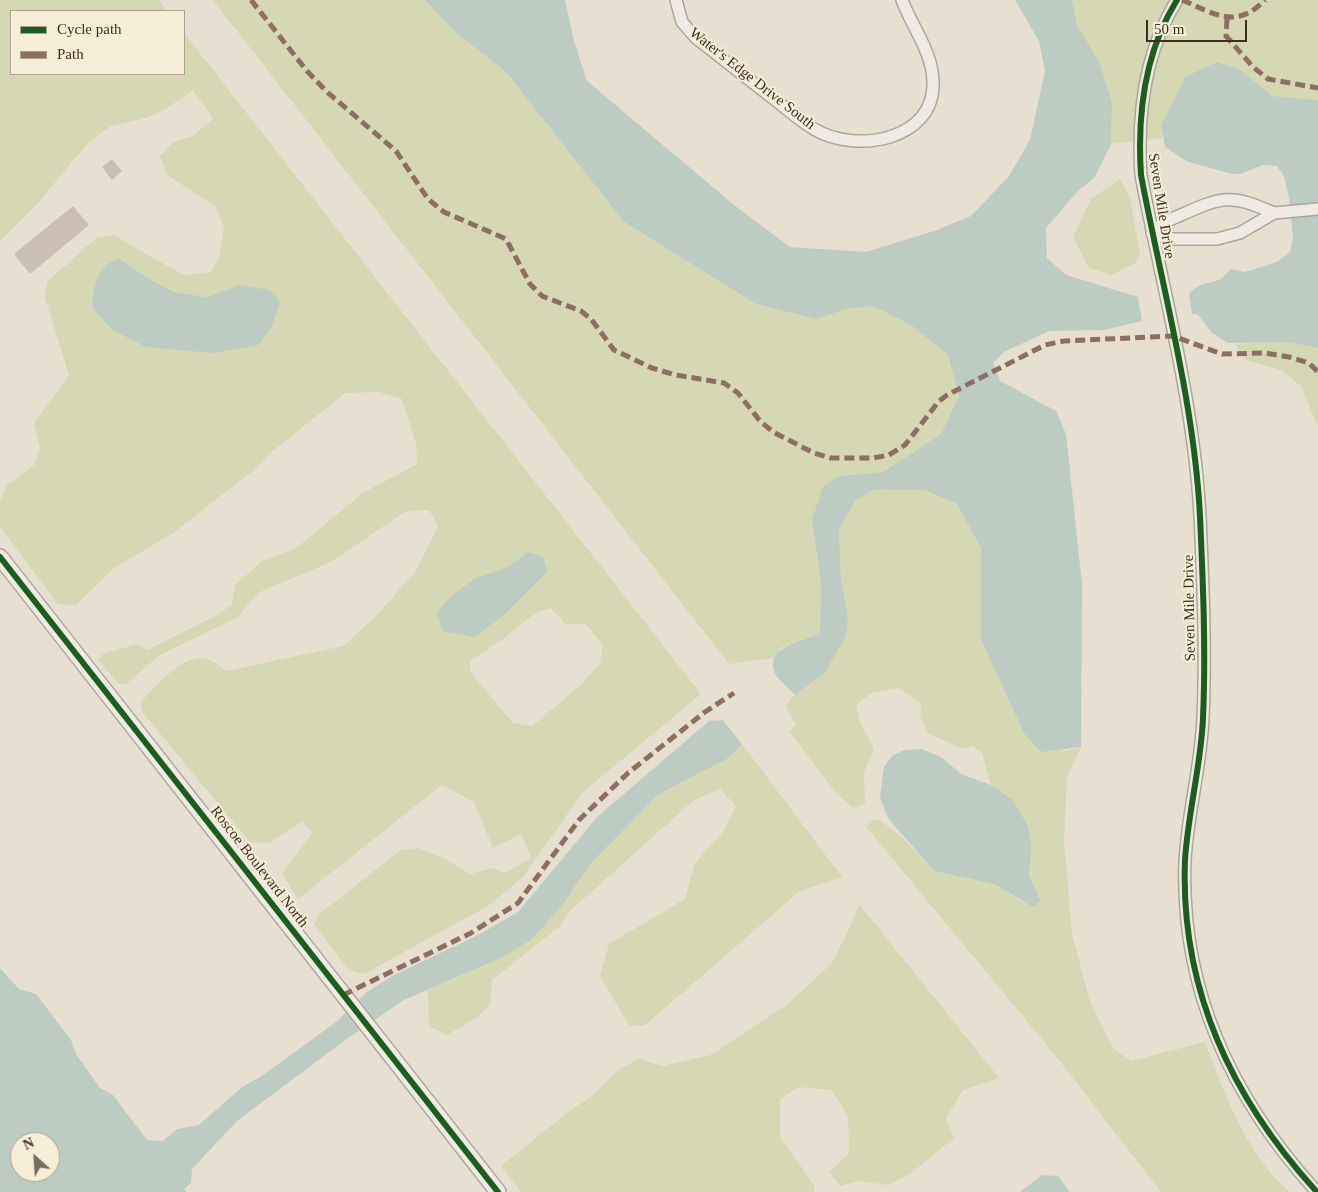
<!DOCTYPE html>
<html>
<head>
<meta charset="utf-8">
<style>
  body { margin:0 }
  #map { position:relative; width:1318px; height:1192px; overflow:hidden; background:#e7e0d1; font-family:Georgia,serif }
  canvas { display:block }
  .legend { position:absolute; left:10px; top:10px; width:175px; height:65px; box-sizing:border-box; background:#f7eed8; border:1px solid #ada18e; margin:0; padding:6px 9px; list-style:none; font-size:15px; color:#3d2e20 }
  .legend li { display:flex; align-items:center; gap:10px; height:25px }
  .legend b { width:25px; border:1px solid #ada18e }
  .north { position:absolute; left:10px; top:1132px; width:50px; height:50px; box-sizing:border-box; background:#f7eed8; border:1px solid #ada18e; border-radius:50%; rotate:334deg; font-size:14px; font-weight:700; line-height:20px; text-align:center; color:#3d2e20 }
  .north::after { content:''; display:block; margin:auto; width:18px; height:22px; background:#786c5e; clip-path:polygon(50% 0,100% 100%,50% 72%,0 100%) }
  .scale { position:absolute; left:1146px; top:20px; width:101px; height:22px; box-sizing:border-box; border:2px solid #3d2e20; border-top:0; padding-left:6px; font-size:15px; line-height:18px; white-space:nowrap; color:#3d2e20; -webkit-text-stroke:4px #f7eed8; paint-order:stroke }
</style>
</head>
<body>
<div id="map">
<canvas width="1318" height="1192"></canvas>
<ul class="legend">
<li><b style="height:6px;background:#1b5e20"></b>Cycle path</li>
<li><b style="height:6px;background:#8d6e63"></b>Path</li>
</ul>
<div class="north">N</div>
<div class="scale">50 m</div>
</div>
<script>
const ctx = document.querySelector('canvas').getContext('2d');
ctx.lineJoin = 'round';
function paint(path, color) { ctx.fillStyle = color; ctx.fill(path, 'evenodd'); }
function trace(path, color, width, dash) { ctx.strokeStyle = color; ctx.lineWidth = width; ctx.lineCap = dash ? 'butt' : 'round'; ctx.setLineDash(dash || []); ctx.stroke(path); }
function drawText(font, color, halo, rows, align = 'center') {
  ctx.font = font + ' Georgia,serif'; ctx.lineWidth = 4; ctx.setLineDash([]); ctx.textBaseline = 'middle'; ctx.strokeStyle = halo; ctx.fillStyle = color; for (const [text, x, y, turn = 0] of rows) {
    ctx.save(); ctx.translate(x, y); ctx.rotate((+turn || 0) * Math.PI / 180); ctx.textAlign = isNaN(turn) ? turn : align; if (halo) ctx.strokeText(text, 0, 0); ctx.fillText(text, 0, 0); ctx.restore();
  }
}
paint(new Path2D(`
  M0,0H159L167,11H11V74H184V33L701,694L583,792L522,878L488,906L364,974L350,971L314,924L318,915L401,850L419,848L446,859L470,874L493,868L505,873L531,858L521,834L493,848L474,802L442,785L298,899L282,874L313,832L302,822L269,843L250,842L143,713L140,703C154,688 177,660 199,658C209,657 219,665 227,671L343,646L375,617L416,571L438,526L429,510L406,511L331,562L260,592L236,618L160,655L126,684H119L98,660L103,654L137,644L147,650L219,614L232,604L235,585L262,561L295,549L363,493L417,464L416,444L402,399L379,392L345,393L268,455L250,473L173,533L114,568L75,606L57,603L0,527V503L6,486L34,465L40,448L34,424L69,375L45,298L47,282L96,238L113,235L183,275L211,272L219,257L224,227L215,206L167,175L160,156L172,143L193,136L213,119L193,90L166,109L146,118L111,126L88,143L37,204L0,241ZM149,279L174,292L207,297L240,285L146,347ZM551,608L565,624H586L603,646L600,663L581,685L532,726L513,723L470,672V661L503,639L537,612Z
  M213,0H425L455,32L506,72L624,222L756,304L816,319L846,309L873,306L911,325L948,355L959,396L941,434L883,472L838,476L812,520L821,583L820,634L782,647L775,658L729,664Z
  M1072,0H1318V100L1272,96L1241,70L1185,77L1161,125L1162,138L1111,144L1112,103L1100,63L1077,25Z
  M1120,179L1130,197L1140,255L1135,263L1112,275L1089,268L1073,237L1091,199Z
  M1268,342H1287L1318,348V427L1301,386L1281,370L1246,360L1235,344Z
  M875,489H925L957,504L981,548V639L1063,751L1081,747L1067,777L1064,841L1072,934L1090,1002L1113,1048L1131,1061L1205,1042C1224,1093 1247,1156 1290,1192H1161L1055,1055L867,828L869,821L880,820L904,839L934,871L994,884L1021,901L1041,900L1029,875L1032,848L1012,799L991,785L982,753L973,746L961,748L929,734L920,717L921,704L899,688L871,693L856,705L860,722L874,749L864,772L865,804L853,808L835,792L789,731L796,724L785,706L795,695L824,674L848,616L841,579L839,530L855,501Z
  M742,744L842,877L800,891L644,1026L629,1025L600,976L609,944L685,899L695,863L723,832L736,806L720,789L694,800L570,911L560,926L492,980L490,1005L477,1017L447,1035L429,1026L428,990L501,958L563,904L591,863L659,794L727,759Z
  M859,904L999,1078L963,1090L946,1118L954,1138L910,1174L888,1185L858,1181L840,1186L829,1172L849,1154L848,1116L831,1090L798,1087L780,1100V1137L814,1185V1192H521L501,1166L568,1112L592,1096L618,1070L639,1059L662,1066L711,1055L788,1004L832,963L852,923Z`), '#d6d7b3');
paint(new Path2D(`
  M425,0H565L574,41L587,81L734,205L790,247L866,252L937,230L971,216L1009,176L1030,140L1045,71L1039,41L1015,0H1072L1077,25L1100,63L1112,103L1111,144L1095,177L1078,191L1046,228L1047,258L1066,275L1138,297L1142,321L1104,330L1049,331L1004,352L993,363L1000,381L1056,411L1066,434L1082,584L1081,747L1041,752L1024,733L981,639V548L957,504L925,490L875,489L855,501L839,530L841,579L848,616L846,636L824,674L795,695C790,689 780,682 776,675C762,647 803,641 820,634L821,583L812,520L823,487L838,476L883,472L941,434L959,396L948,355L911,325L873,306L846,309L816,319L756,304L624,222L506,72L455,32Z
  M1217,62L1241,70L1272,96L1318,100V348L1287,342L1228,343L1212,333L1198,315L1192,314L1189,295C1199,281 1210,285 1222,278C1226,275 1227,272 1231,269L1245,272L1252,270L1277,262L1290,252L1293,236L1289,198L1284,176L1277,166L1263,165L1240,174H1232L1188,162L1165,147L1161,125L1185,77Z
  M118,258L149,279L174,292L207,297L240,285L269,290L280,302L272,326L258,345L213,353L146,347L111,329L92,307C95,283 95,270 118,258Z
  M528,552L543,557L547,572L504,615L474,637L443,631L437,613L451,596L476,578L507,568Z
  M723,720L742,744L727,759L659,794L591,863L563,904L532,939L501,958L404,1000L348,1038L237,1121L192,1169L191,1183L184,1189L187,1192H0V968L19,989L36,994L71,1040L76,1054L100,1088L113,1095L147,1140L163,1141L177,1129L199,1125L241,1088L263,1075L336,1022L367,992L392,976L478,935L518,912L597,817L709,721ZM20,1142H50V1172H20Z
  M921,749L941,757L961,774L991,785L1012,799L1028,826L1032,848L1029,875L1041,901L1033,907L994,884L934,871L888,818L880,798L884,767L893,755L905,750Z
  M1042,1175L1058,1176L1070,1192H1020Z`), '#bcccc2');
paint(new Path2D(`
  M112,159L122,171L112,180L102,167Z
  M73,206L89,225L30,274L14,254Z`), '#cbbfb2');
const minor = new Path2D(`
  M676,0L682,22L696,38C722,58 748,79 774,99C787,109 800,121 814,129C855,154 936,141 933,81C932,51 912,27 902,0
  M1177,0C1144,53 1137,114 1141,175C1162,287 1194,401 1200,516C1203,583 1206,650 1203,718C1201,766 1188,812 1185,860C1180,988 1232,1099 1317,1192
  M1274,213C1231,194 1223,196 1181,215C1167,221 1163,222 1152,233L1172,239H1217L1240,233L1274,213L1318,209`);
const tertiary = new Path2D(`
  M0,557L498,1192`);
trace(minor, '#ada599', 14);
trace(tertiary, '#ada599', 18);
trace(minor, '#efebe3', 11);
trace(tertiary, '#efebe3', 15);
trace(new Path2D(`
  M251,0L307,71L326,91L396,151L428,199L444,212L506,239L530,284L542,296L581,311L591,319L614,350L652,368L676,375L724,383L738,393L760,421L773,432L814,453L831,458H873L889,455L905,445L939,401L947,395L1045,345L1064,341L1173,336L1222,354L1265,353L1289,357L1309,363L1318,372
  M1182,0C1215,14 1236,30 1265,0
  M1227,19L1226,36L1253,67L1268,79L1318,88
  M343,995L471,933L518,903L579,820L628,773L705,712L734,693`), '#8d6e63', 5, [10, 5]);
trace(new Path2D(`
  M1177,0C1144,53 1137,114 1141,175C1162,287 1194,401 1200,516C1203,583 1206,650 1203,718C1201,766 1188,812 1185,860C1180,988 1232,1099 1317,1192
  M0,557L498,1192`), '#1b5e20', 6);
drawText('15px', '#3d2e20', '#f7eed8', [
  ["Water's Edge Drive South",752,79,38],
  ["Seven Mile Drive",1161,206,81],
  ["Seven Mile Drive",1190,608,-91],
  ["Roscoe Boulevard North",259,867,52]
]);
</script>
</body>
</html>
